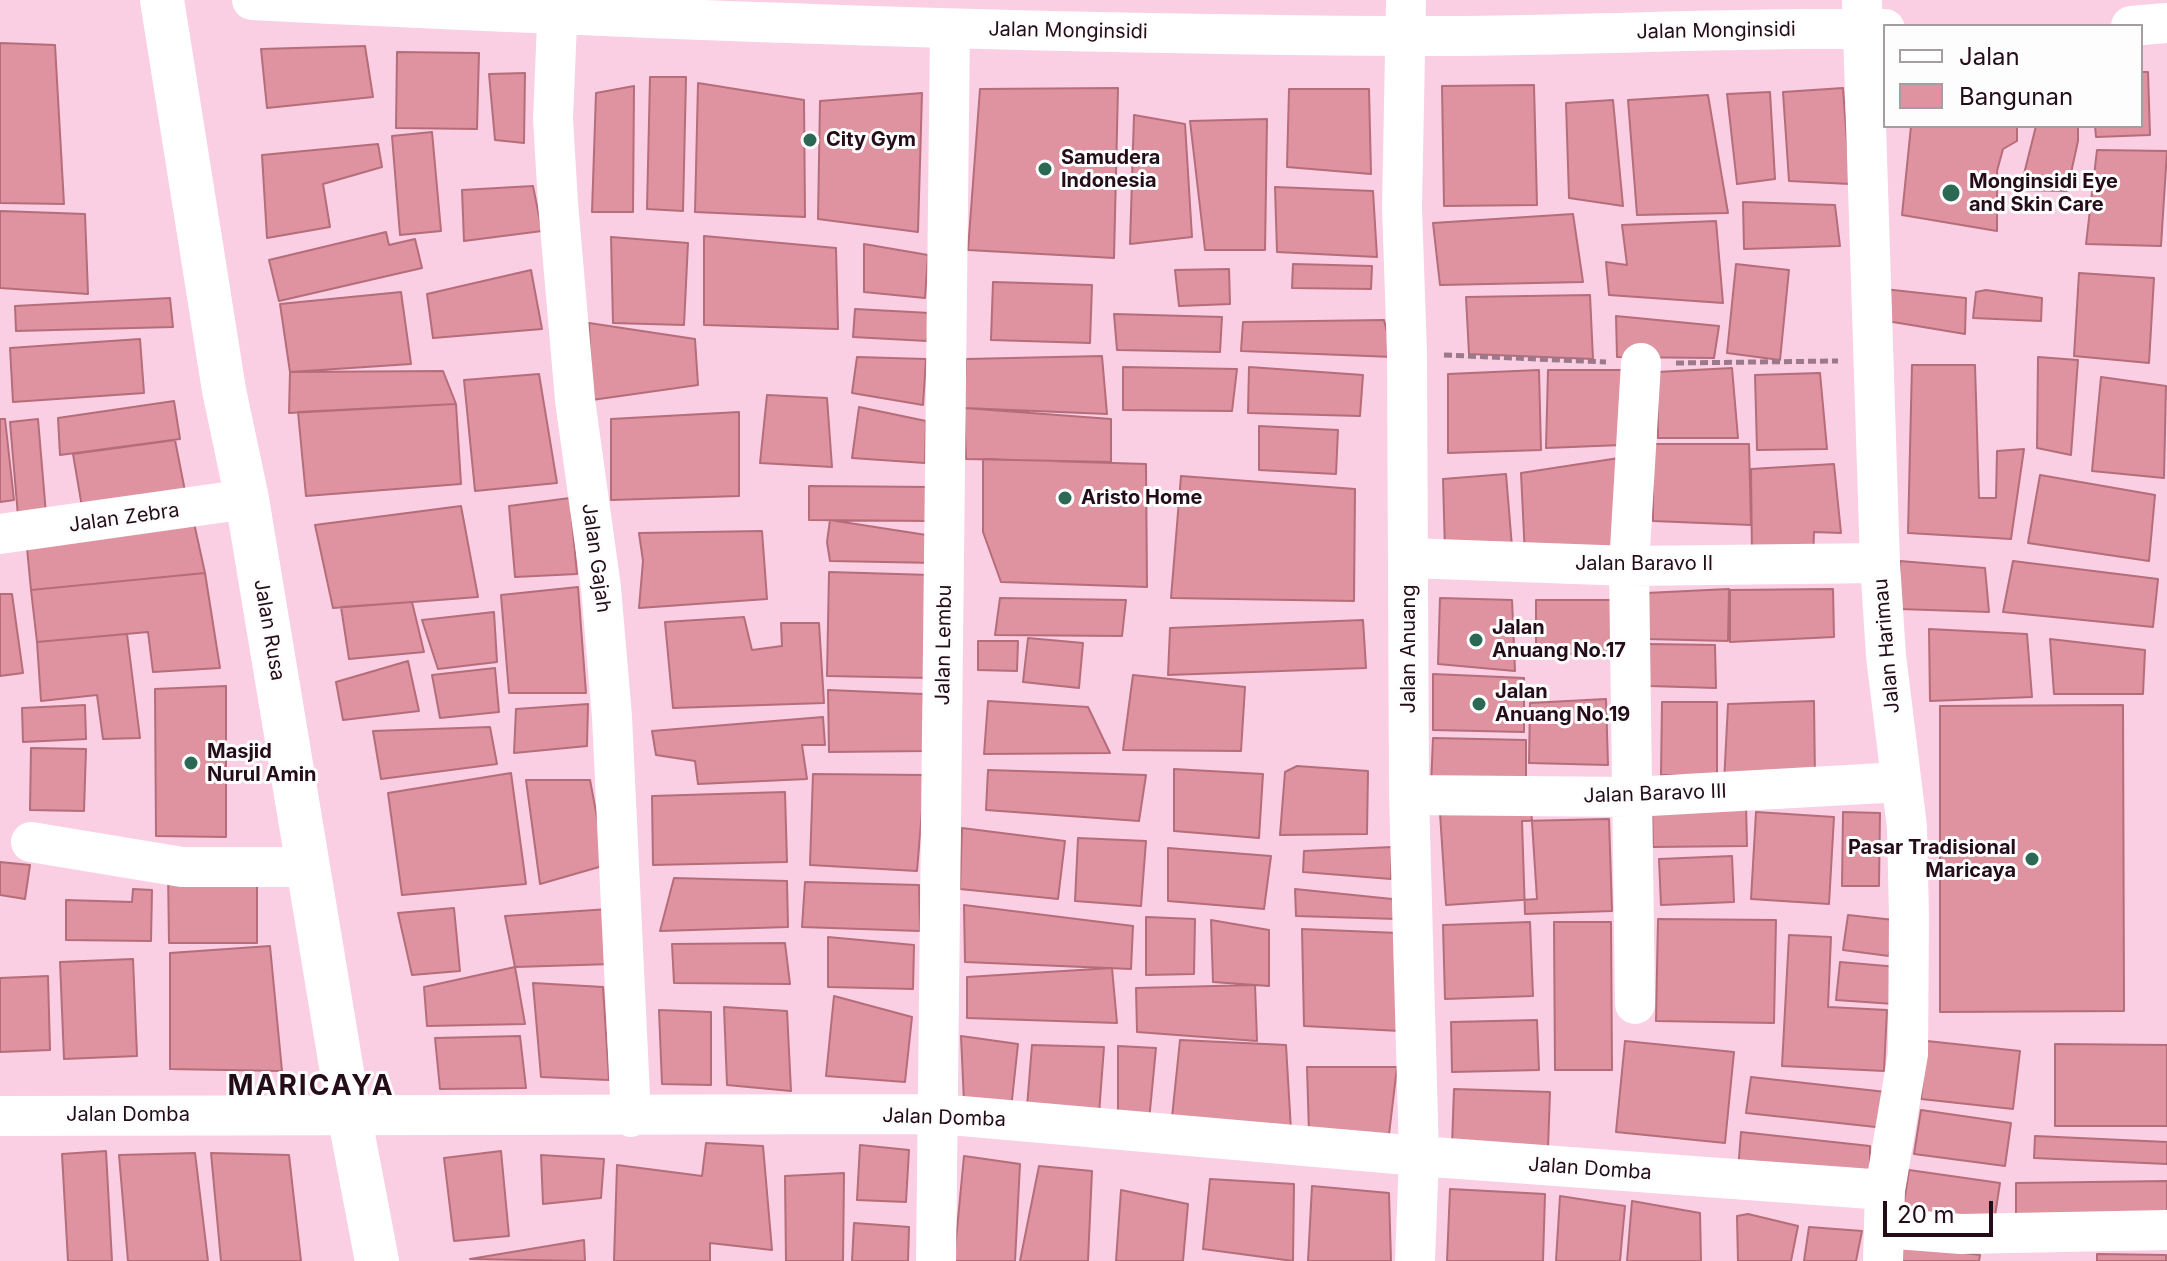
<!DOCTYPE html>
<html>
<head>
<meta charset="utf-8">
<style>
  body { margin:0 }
  #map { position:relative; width:2167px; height:1261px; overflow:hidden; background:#facee3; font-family:Inter,sans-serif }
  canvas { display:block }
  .legend { position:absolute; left:1883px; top:24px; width:260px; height:104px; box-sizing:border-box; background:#fdfdfd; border:2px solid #a69da2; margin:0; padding:10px 14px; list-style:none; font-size:24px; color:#240c19 }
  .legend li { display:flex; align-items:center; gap:16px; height:40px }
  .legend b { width:40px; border:2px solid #a69da2 }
  .scale { position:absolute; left:1883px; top:1201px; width:110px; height:36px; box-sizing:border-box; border:4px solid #240c19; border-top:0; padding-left:10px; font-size:24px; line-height:28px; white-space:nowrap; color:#240c19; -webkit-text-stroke:6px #fdfdfd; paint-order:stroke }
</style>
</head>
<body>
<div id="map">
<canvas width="2167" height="1261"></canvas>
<ul class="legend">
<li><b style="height:10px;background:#fff"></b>Jalan</li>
<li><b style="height:22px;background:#df93a0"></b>Bangunan</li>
</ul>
<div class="scale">20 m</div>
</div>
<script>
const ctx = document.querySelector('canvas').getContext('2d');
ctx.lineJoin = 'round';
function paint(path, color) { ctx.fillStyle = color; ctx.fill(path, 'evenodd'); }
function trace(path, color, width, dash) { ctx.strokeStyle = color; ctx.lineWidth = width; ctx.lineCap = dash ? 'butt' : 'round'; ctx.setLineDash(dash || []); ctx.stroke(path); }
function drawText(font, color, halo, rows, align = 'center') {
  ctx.font = font + ' Inter,sans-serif'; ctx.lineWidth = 6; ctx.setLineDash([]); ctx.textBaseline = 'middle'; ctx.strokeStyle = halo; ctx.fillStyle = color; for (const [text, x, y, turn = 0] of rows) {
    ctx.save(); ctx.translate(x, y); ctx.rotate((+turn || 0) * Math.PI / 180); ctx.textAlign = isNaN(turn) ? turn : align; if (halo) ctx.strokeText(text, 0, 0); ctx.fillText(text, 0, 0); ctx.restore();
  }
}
const building = new Path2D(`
  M0,43L55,45L64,204L0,203Z
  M365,46L373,97L267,108L261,49Z
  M397,52L479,53L477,129L396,128Z
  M2141,72H2148L2150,135L2096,137L2095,126H2141Z
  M525,73L524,143L495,140L489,74Z
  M650,77H686L683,211L647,209Z
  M698,83L804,100L805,217L695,212Z
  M1534,85L1537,205L1444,206L1442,86Z
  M634,86L633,212H592L596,93Z
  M1118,88L1114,258L968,250L980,89Z
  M1843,88L1850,184L1789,181L1783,92Z
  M1289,89H1369L1371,174L1287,167Z
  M1770,92L1775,179L1737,184L1727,94Z
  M922,93L918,232L818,219L820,101Z
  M1708,95L1728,213L1637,215L1628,100Z
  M1613,100L1623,206L1569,198L1566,103Z
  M1134,115L1185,124L1192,237L1130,244Z
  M1267,119L1265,250H1205L1190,121Z
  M1911,126H2017V141L2003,149L1997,171V231L1902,215Z
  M2036,126H2078V141L2067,191L2020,190Z
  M432,132L441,231L400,235L392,136Z
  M378,144L382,167L323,184L330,227L267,238L262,155Z
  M2097,150L2167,151L2161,246L2086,244Z
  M533,186L542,231L464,241L462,190Z
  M1275,187L1373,191L1377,257L1277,252Z
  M1743,202L1835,205L1840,246L1744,249Z
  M0,211L85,214L88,294L0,288Z
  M1573,214L1583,282L1440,285L1433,223Z
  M1716,221L1723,303L1609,295L1606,262L1627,265L1622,225Z
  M386,232L389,245L415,239L422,268L279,301L269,260Z
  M704,236L836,248L838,329L704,325Z
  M611,237L688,243L684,325L613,323Z
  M864,244L928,255L925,298L864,292Z
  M1293,264L1372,266L1371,289L1292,288Z
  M1736,264L1789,270L1780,360L1727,353Z
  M1229,269L1230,304L1179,306L1175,270Z
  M531,270L542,329L433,338L427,294Z
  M2079,273L2154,278L2149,363L2074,356Z
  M993,282L1092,285L1090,343L991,340Z
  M1884,289L1966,298L1965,334L1881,320Z
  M1986,290L2042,298L2041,321L1973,318L1976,292Z
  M401,292L411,364L290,372L280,304Z
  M1590,295L1593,359L1469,354L1466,297Z
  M170,298L173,327L16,331L15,306Z
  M855,309L930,313L927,341L853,337Z
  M1114,314L1222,317L1220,352L1117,350Z
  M1616,316L1719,326L1714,358L1617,357Z
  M1384,320L1393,357L1241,351L1243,322Z
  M589,323L695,339L698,385L592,400Z
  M140,339L144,393L13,402L10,348Z
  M1102,356L1107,414L964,408L966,359Z
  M857,357L926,359L923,405L852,393Z
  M2038,357L2078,360L2071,455L2037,448Z
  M1912,365H1975L1979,498H1996L1997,451L2024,449L2011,539L1908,533Z
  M1123,367L1237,369L1232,411L1123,410Z
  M1249,367L1363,375L1360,416L1248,413Z
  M1732,368L1738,438H1658L1657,372Z
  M1539,370L1541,450L1448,453V374Z
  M1548,370H1623L1622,445L1546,448Z
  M443,371L456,404L289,413L290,372Z
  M1820,373L1827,449L1757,450L1755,375Z
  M539,374L557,483L475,491L464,380Z
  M2101,377L2166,386L2164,478L2092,471Z
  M767,395L827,398L832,467L760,463Z
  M174,401L180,439L60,455L58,418Z
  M456,404L461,484L306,496L298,412Z
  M859,407L926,421L925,463L852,458Z
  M964,408L1111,419V462L966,459Z
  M739,412V496L611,500V419Z
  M0,419H5L14,500L0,502Z
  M38,419L46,514L18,516L10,422Z
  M1259,426L1338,430L1336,474L1259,470Z
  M175,440L185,491L82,507L73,454Z
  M1653,444H1749L1751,525L1653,521Z
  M1619,458L1621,550L1525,556L1521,473Z
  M983,459L1146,464L1147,587L1001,582L983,532Z
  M1834,464L1841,533L1814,532L1813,558L1752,557L1751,469Z
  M1506,474L1512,547L1445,550L1443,479Z
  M2040,475L2155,495L2149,561L2028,543Z
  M1181,476L1355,489L1354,601L1171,598Z
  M809,486L933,487L931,521L809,520Z
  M570,498L577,574L515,577L509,506Z
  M461,506L478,597L333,608L315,525Z
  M830,520L939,537L938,563L830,561L827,542Z
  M194,523L205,573L31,590L27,548Z
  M762,531L767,599L639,608L643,561L639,533Z
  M1900,561L1985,568L1989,612L1899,609Z
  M2013,561L2158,579L2153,627L2003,612Z
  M829,572L931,575V678L827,676Z
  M205,573L220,668L153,672L148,632L37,642L31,590Z
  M578,587L586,693H509L501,595Z
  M1729,589L1728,641L1647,639L1646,593Z
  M1833,589L1834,637L1730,642V590Z
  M0,594H12L23,673L0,676Z
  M1000,598L1126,600L1122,636L995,635Z
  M1440,598L1512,600L1515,671L1438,664Z
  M1536,600H1613L1614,654H1536Z
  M412,602L424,652L349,659L341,607Z
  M494,612L497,662L438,669L422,620Z
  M744,617L752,650L782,646L781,623H819L824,703L673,708L665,622Z
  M1363,620L1366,668L1168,675L1170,628Z
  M1929,629L2027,634L2032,697L1930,701Z
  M127,634L140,738L103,739L97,695L41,701L37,642Z
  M1028,638L1083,643L1079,688L1023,682Z
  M2050,639L2145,650L2143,694H2054Z
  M978,641H1018L1017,671L978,670Z
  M1648,644L1715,645L1716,688L1649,686Z
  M408,661L419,711L343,720L336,682Z
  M495,668L499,712L440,718L432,675Z
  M1433,674L1524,678V732L1433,730Z
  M1133,675L1245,687L1241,751L1123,750Z
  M226,686V837L156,836L155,689Z
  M828,690L923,694L927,751L829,752Z
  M1606,699L1608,765L1529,763L1530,703Z
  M988,701L1088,707L1110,753L984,754Z
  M1814,701L1815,781L1724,783L1728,704Z
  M1662,702H1717V775H1661Z
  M588,704L587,746L514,753L516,709Z
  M85,705L86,739L23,742L22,708Z
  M2123,705L2124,1011L1940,1012V706Z
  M823,717L825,745H802L807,779L698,784L695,761L656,755L652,731Z
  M490,727L497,764L381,779L373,731Z
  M1433,738L1526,740V784L1431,786Z
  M31,748L86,749L84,811L30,810Z
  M1297,766L1368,771L1367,834L1280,835L1285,772Z
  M1174,769L1263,774L1259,838L1174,831Z
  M988,770L1146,775L1139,821L986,810Z
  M511,773L526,884L402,895L388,793Z
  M813,774L925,775L917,871L810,865Z
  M526,780H590L606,865L540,884Z
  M785,792L787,862L653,865L652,796Z
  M1746,804L1747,846L1653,847L1652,805Z
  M1531,807L1537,899L1446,905L1440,813Z
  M1756,812L1834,817L1829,904L1751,899Z
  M1843,812L1880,813L1879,886H1842Z
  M1609,819L1612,911L1525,914L1522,821Z
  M962,828L1065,841L1058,899L960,889Z
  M1078,838L1146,841L1141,906L1075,901Z
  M1392,847L1391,879L1303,872L1304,851Z
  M1168,848L1271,856L1264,909L1168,901Z
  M1732,856L1734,902L1661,905L1659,859Z
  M0,862L30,865L25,899L0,895Z
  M168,870H257V943H169Z
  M674,878L787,881L788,927L660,931Z
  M805,882L919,885L920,931L802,927Z
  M133,889L152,890L151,941L66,940V900L132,902Z
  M1295,889L1392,899L1397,919L1296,916Z
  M964,905L1133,926L1131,969L965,962Z
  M454,908L460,971L412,975L398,913Z
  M609,909L613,964L515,967L505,916Z
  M1848,915L1894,920L1889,956L1843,950Z
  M1146,917L1195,919L1194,974L1146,975Z
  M1658,919L1776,920L1774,1023L1656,1021Z
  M1211,920L1269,930V986L1213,982Z
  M1530,922L1533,996L1445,999L1443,925Z
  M1554,922H1611L1612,1070H1555Z
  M1302,929L1398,933L1400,1031L1304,1026Z
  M1789,935L1831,937L1828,1007L1887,1010L1884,1071L1782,1066Z
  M828,937L914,945L913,989L828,987Z
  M785,943L790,984L674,983L672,944Z
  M270,946L282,1071L170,1069V953Z
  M133,959L137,1056L64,1059L60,962Z
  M1840,962L1898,967L1894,1004L1836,1000Z
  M515,967L525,1024L427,1026L424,987Z
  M1112,968L1117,1023L967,1018V977Z
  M48,976L50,1050L0,1052V978Z
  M533,983L603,987L609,1080L541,1077Z
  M1255,985L1257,1041L1137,1032L1136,988Z
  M834,996L912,1017L905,1082L826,1076Z
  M724,1007L787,1011L791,1091L727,1085Z
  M659,1010L711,1012V1085L662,1084Z
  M1537,1020L1539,1070L1452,1072L1451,1022Z
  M520,1036L526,1088L440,1089L435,1038Z
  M961,1036L1018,1044L1011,1109L964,1102Z
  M1180,1040L1286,1045L1291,1130L1171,1127Z
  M1625,1041L1734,1052L1725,1143L1616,1132Z
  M1927,1041L2020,1051L2013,1109L1921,1099Z
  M2055,1044L2167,1045V1126H2055Z
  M1032,1045L1104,1047L1099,1114L1027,1107Z
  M1118,1046L1156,1048L1149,1121H1118Z
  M1307,1067H1397L1388,1143L1309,1134Z
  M1751,1077L1886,1092L1885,1128L1746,1113Z
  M1454,1089L1550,1092L1548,1149L1452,1146Z
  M1921,1110L2011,1123L2005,1166L1914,1154Z
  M1741,1132L1870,1146V1180L1738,1171Z
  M2035,1136L2167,1142V1164L2034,1158Z
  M706,1143L763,1146L772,1250L710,1243V1261H614L617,1165L702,1176Z
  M860,1145L909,1150L906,1202L857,1200Z
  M106,1151L112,1261H68L62,1154Z
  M501,1151L509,1236L454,1241L444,1158Z
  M195,1153L208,1261H128L119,1155Z
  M211,1153L289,1155L301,1261H221Z
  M541,1155L604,1159L601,1198L543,1204Z
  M964,1156L1020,1164L1015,1261H954Z
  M1039,1166L1092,1171L1088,1261H1020Z
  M1909,1170L2000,1183L1993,1229L1902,1215Z
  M844,1173L843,1261H786L785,1176Z
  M1210,1179L1294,1184L1293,1261L1203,1249Z
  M2167,1181V1221L2016,1223V1183Z
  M1312,1186L1389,1193L1391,1261H1308Z
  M1450,1189L1545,1194L1543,1261H1447Z
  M1121,1190L1188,1204L1183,1261H1116Z
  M1560,1196L1625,1206L1620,1261H1556Z
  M1632,1201L1700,1213L1701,1261H1627Z
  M1748,1214L1798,1226L1791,1261H1738L1737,1216Z
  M854,1223L909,1227L908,1261H852Z
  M1809,1227L1862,1231L1856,1261H1804Z
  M584,1240L585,1261L470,1259Z
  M1902,1245L1980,1255L1979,1261H1900Z
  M2097,1254L2166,1255V1261H2097Z`);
paint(building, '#df93a0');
trace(building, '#b56d7a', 2);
trace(new Path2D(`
  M1444,355L1606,362
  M1676,363L1838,361`), '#9c798a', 5, [8, 4]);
trace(new Path2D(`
  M252,0C635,19 1017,34 1401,36C1562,37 1724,27 1885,29
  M558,0L553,119L558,203L575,400L601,588L612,717L631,1117
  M1406,0L1402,208L1407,353L1409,795L1419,1156L1415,1261
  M1862,0L1880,563L1886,656L1907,827L1909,917L1908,1054L1885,1190L1883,1261
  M2131,26L2167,23
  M0,534L247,499
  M1409,558L1629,566L1880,563
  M1409,795L1632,797L1901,782
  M31,842L182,867H309
  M1635,1004L1629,566L1641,363
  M0,1116L939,1114L1419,1156L1885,1190
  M1884,1228L1961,1234L2167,1230
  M936,1261L950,29`), '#fff', 40);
trace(new Path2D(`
  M162,0L224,390L247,499L349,1114L377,1261`), '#fff', 44);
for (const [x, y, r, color] of [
  [810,140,8,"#2c6954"],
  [1045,169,8,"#2c6954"],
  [1951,193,10,"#2c6954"],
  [1065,498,8,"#2c6954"],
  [1476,640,8,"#2c6954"],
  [1479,704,8,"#2c6954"],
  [191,763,8,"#2c6954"],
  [2032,859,8,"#2c6954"]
]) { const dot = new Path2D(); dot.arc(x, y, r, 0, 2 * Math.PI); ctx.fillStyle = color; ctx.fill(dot); trace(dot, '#fdfdfd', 3); }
drawText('20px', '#240c19', '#fdfdfd', [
  ["Jalan Monginsidi",1068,31,1],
  ["Jalan Monginsidi",1716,31,-1],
  ["Jalan Zebra",124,518,-8],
  ["Jalan Gajah",596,558,82],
  ["Jalan Baravo II",1644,564],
  ["Jalan Rusa",269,630,80],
  ["Jalan Lembu",944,645,-89],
  ["Jalan Harimau",1887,646,-95],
  ["Jalan Anuang",1409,649,-90],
  ["Jalan Baravo III",1655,794,-2],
  ["Jalan Domba",128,1115],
  ["Jalan Domba",944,1118,2],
  ["Jalan Domba",1590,1169,4]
]);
drawText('bold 20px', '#240c19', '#fdfdfd', [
  ["City Gym",826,140],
  ["Samudera",1061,158],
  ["Indonesia",1061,181],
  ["Monginsidi Eye",1969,182],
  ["and Skin Care",1969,205],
  ["Aristo Home",1081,498],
  ["Jalan",1492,628],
  ["Anuang No.17",1492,651],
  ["Jalan",1495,692],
  ["Anuang No.19",1495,715],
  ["Masjid",207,752],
  ["Nurul Amin",207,775],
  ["Pasar Tradisional",2016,848,"right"],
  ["Maricaya",2016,871,"right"]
], 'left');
ctx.letterSpacing = '2px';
drawText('bold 28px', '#240c19', '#fdfdfd', [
  ["MARICAYA",311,1087]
]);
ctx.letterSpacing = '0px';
</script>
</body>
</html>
